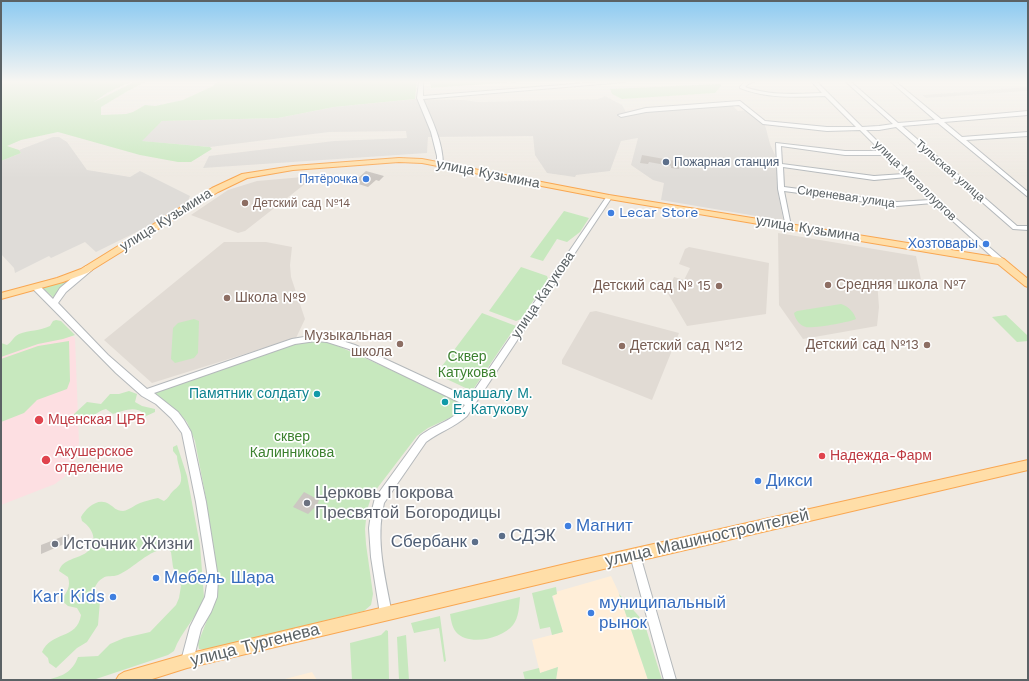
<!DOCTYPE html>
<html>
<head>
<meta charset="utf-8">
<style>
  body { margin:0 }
  #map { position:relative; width:1029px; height:681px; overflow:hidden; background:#efeae3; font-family:"Work Sans",sans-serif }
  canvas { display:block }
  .frame { position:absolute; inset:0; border:2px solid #5b6265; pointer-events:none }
</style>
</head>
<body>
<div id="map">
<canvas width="1029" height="681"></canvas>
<div class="frame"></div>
</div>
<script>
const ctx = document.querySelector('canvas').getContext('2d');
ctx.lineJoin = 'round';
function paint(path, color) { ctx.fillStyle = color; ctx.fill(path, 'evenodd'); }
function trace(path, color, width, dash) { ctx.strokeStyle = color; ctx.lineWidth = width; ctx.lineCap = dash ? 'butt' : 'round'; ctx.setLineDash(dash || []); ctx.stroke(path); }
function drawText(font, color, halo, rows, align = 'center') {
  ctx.font = font + ' "Work Sans",sans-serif'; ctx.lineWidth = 3.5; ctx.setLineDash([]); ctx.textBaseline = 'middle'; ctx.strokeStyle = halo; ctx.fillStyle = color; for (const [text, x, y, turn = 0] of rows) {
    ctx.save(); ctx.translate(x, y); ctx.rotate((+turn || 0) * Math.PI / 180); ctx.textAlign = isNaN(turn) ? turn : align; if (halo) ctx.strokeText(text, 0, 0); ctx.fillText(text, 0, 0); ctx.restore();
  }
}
paint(new Path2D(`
  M611,576L618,591L648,680H556L558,667L540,673L532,640L563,632L552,593Z
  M312,672L317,680H281Z`), '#ffeed8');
paint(new Path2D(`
  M1028,87V91L926,98L922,95Z
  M605,96L622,105L626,112L647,109L729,102L738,111L750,110L764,121L770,144L775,155L777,188L783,219H774L661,200L664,183L653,180L631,165L638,138L621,141L610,171L576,175L575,177L547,173L535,155L533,136L428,137L427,153L203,168L209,156L334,141L407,138L406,131L329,132L210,147L141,141L162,121L278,118L334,107L415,99L465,100L478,102L598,99Z
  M53,137H59L67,142L87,170L130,177L140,171L190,196L187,203L169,216L96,252L85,242L51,258L49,256L15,273L14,268L1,254V161L21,153L19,150Z`), '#dfdcd8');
paint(new Path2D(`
  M303,177L310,180L245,231L238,233L191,215L228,190L257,181Z
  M778,233L916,256L923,289L877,281L879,307L877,326L803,339L779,305Z
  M224,242H266L292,247L290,265L291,277L305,319L296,338L152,383L104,340Z
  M689,247L769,263L766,314L687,326L667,292L674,277L684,280L690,268L679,264L685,249Z
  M596,311L679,333L652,400L562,364V360L590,312Z`), '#e1dbd4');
paint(new Path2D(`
  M64,332L75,338L79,443L74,465L64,477L55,484L1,505V350Z`), '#fddfe2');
paint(new Path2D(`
  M1,82H130L107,93L94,102L134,82H145L126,92L101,107V115L126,114L133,112L145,105L155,106L183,100L213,86L217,82H417L415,99L334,107L278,118L162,121L142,141L210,147L212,149L191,162H178L140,155L58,132L21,140L7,146L19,150L21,153L1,161Z
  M430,82H517L431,88Z
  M720,84L721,86L715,93L622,99L612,94L610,89Z
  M564,211L589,218L580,232L567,242L557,239L543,261L530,257Z
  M521,267L547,276L548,279L521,319L516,321L489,311Z
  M75,277L54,298L43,288L44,286Z
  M841,304C848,306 854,312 856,319C851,322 811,329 806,327C800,326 795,319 794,313L797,311Z
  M482,313L516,326L472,391L436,374Z
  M1006,315L1028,336V341L1017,342L992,317Z
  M194,319L199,321L198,353L194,358L175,363L171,359L173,328L178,323Z
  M56,320L61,321L75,335L63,339L38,344L1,357V343L7,345C12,342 13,337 19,334C29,330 40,331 50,326L53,321Z
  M69,341L70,381L67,389L37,400L24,413L1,422V359L38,346Z
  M312,341H325L336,345L466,404L458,414L428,428L417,436L372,495L367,510L365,529L366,544L373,594L371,605L364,611L209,649H199L198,643L217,595L218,577L206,499L195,441L187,422L177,411L153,393C181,381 209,372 238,362C262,354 286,345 312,341Z
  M129,391L137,394L135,402L142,406L155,409V412L144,417L137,419L136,417L142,412C134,406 122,411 113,414L106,409C95,411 87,426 74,419V414L87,402L101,404L110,394H119Z
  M177,445L187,476L200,545L204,597C198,617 181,631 174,651L168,655L93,680H47C62,676 72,673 78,657L98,656L110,644L124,638L150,632L176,605L179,598L181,586L173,567L171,552L168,549C148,549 135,568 118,575C113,577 107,575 103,578C99,580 97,583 95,587L100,601L98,625L87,642L77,648L56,668L49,663L48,658L42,652C51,631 77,640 81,615L77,608L68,606L61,600C67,592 71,587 68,577L59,571C63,558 77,560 87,552C99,543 93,528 82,521L81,517C86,508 98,497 109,504C114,507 116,511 123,511C130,510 134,505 140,503C146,501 152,499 158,498L164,501C169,498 169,495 173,491C175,489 178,487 180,484C184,477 177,464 177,456L173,451V447Z
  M556,587L557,594L552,596L563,632L552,635L550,627L540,629L532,593Z
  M619,594L644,622L662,680H648Z
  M520,597C519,607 519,617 513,625C503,638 469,647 456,632C452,627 451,620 450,614Z
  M440,616L446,661L444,662L439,628L414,633L411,623Z
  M386,630L388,631L389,680H352L350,643L381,635Z
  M406,635L409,680H399L397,637Z
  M558,667L556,680H525L523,672L539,668L540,673Z`), '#c7e8be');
paint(new Path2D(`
  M642,155L681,162L679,169L671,168V166L649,162L648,164L640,163Z
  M366,171L384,176L379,181L376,180L368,187L349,181L353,177L357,179Z
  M304,492L319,500L317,505L308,514L293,507Z
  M69,534V542L41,554V545Z`), '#ccc7c2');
const minor = new Path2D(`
  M419,82H423V96L599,82H625L423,99C432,120 443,142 443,165L440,167L437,165V156L431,132L417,98Z
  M744,82H754L748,84L745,87C770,96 796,94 822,93L812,82H817L862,127L879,126L893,124L846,82H851L898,123L935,120L891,82H896L941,119L1028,111V115L944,122L962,137L1028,132V136L966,140L1028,192V197L938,123L902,126L1017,226H1028V230L1013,229L896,127L879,130H866L952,215L1003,259L1005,261L1003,263H999L933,203L897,206L784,191L791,226L790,227H786L778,189L776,143L845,151H881L860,130L827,131L763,124L739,105L646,112L621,117L618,115L646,108L740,101L765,121L827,127H856L825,96C796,97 768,99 740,88V87ZM781,146L845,155H885L904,174L874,176L782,164ZM783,167L874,180L907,177L930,200L897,202L784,187Z
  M609,195L612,197L467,416C455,427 439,432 426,442L384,503C375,540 385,577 392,614L390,618L386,620L382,618L380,614L371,557L369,528L371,514L375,498L420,436C435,424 454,421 465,405L349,349L327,342L316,341L295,344L154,393L178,412L184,420L191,432L206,502L218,578L217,597L211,612L201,629L193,661L191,665L187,667L183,665L181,661L190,627L205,597L208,578L196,502L182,433L171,418L156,404L142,396L116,373L33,289L32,287L33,285H39L53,299L60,288L86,266H92L93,268L92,270L66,292L58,303L108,355L147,389L292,339L316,335L327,336L355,345L469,398L607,196Z
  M635,550L639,551L640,555L676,680H664L630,555L631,551Z`);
const major = new Path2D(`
  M399,158L422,159L609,195L1001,258L1004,259L1028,279V287L1025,286L998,264L609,199L422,163L399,162L293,170L247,178L218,192L87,273L63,282L1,299V293L57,278L81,269L212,188L242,174L293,166Z
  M1028,460V470L578,575L187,668L149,680H116L119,675L124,672L187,654L578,561Z`);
trace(minor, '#b4b8bb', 2);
trace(major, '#f9a752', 2);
paint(minor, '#fff');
paint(major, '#ffdea8');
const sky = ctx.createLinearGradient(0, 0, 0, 178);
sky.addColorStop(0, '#8ccaf1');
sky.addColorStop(0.46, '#f8f6f2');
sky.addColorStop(1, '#f8f6f200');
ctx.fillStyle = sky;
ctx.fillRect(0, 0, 1029, 178);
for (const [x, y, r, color] of [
  [666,162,4,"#5c6f8a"],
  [366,179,4,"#3f7fe0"],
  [245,203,4,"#8d6e63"],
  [611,213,4,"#3f7fe0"],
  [986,244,4,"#3f7fe0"],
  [828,285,4,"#8d6e63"],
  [719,286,4,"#8d6e63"],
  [227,298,4,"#8d6e63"],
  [400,344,4,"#8d6e63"],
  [927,345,4,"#8d6e63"],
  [622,346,4,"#8d6e63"],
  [317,394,4,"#0f9aa8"],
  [445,402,4,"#0f9aa8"],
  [39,420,5,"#e0444e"],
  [822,456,4,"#e0444e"],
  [46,460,5,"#e0444e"],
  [758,481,4,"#3f7fe0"],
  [307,503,4,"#6b7280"],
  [568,526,4,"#3f7fe0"],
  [502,536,4,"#5c6f8a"],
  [475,542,4,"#5c6f8a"],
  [55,544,4,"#6b7280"],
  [156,578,4,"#3f7fe0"],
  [113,597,4,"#3f7fe0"],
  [591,613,4,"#3f7fe0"]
]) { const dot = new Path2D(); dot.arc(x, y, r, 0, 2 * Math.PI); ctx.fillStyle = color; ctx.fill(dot); trace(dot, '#fff', 1.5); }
drawText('12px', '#4e5e75', '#fff', [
  ["Пожарная станция",674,162]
], 'left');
drawText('12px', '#5b6265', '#fff', [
  ["Тульская улица",950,171,41],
  ["улица Металлургов",915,181,44],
  ["Сиреневая улица",846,197,8]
]);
drawText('12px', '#366cbe', '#fff', [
  ["Пятёрочка",358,179]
], 'right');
drawText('12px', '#785e54', '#fff', [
  ["Детский сад №14",253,203]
], 'left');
drawText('14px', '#5b6265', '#fff', [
  ["улица Кузьмина",488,174,11],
  ["улица Кузьмина",166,220,-32],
  ["улица Кузьмина",808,229,9],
  ["улица Катукова",543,295,-56]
]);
drawText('14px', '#366cbe', '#fff', [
  ["Lecar Store",619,213],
  ["Хозтовары",978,244,"right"]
], 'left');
drawText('14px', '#785e54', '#fff', [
  ["Средняя школа №7",836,285],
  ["Детский сад № 15",711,286,"right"],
  ["Школа №9",235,298],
  ["Музыкальная",392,336,"right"],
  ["школа",392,352,"right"],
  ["Детский сад №13",919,345,"right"],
  ["Детский сад №12",630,346]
], 'left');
drawText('14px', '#3c812f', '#fff', [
  ["Сквер",467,357],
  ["Катукова",467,373],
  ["сквер",292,437],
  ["Калинникова",292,453]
]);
drawText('14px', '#0d838f', '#fff', [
  ["Памятник солдату",309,394],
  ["маршалу М.",453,394,"left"],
  ["Е. Катукову",453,410,"left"]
], 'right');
drawText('14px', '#be3a42', '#fff', [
  ["Мценская ЦРБ",48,420],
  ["Акушерское",55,452],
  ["отделение",55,468],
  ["Надежда-Фарм",830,456]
], 'left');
drawText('17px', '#366cbe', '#fff', [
  ["Дикси",766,481],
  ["Магнит",576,526],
  ["Мебель Шара",164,578],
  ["Kari Kids",105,597,"right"],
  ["муниципальный",599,603],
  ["рынок",599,623]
], 'left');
drawText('17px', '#5b616d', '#fff', [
  ["Церковь Покрова",315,493],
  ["Пресвятой Богородицы",315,513],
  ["Источник Жизни",63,544]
], 'left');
drawText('17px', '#4e5e75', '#fff', [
  ["СДЭК",510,536],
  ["Сбербанк",467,542,"right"]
], 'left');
drawText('17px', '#5b6265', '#fff', [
  ["улица Машиностроителей",707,538,-13],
  ["улица Тургенева",255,645,-14]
]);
</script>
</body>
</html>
